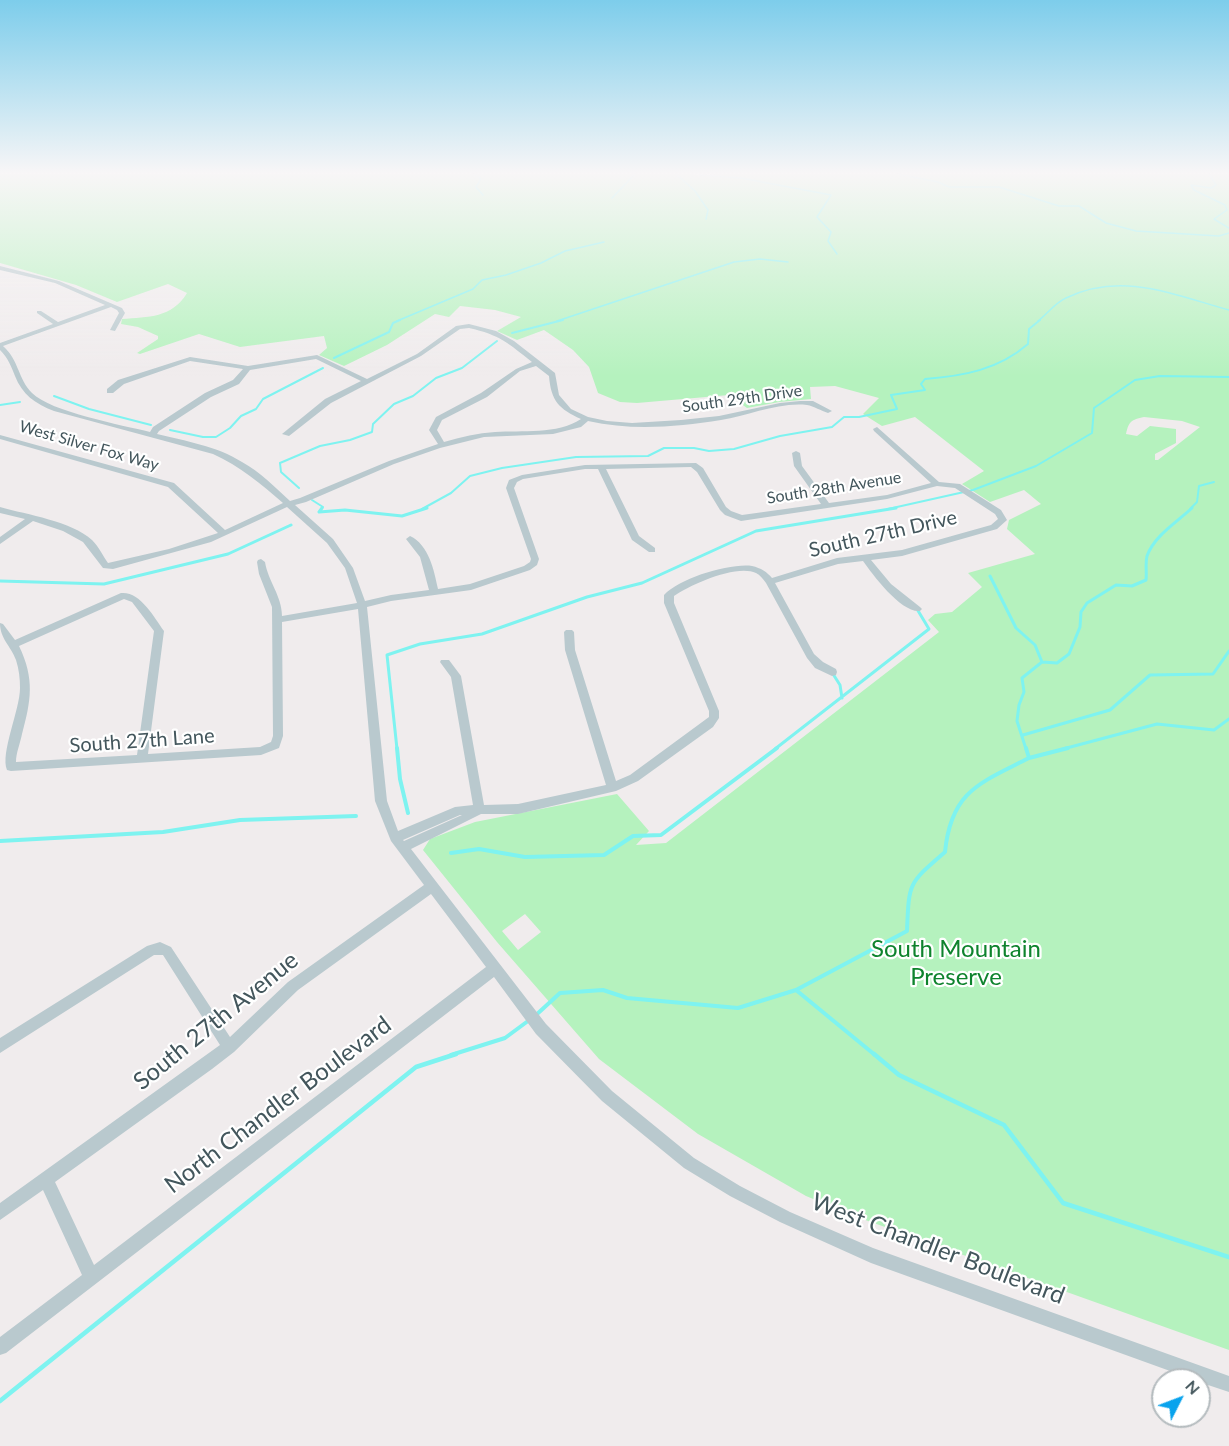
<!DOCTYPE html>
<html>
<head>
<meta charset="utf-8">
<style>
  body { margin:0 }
  #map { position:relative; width:1229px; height:1446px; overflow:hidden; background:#f0eced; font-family:Lato,sans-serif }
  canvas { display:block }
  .north { position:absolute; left:1151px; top:1368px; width:60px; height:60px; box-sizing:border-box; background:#fff; border:2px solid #b4bbbe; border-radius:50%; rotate:48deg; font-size:16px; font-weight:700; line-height:24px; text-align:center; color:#43565c }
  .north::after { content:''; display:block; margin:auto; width:21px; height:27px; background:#09a3ed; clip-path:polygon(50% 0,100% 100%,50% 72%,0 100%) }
</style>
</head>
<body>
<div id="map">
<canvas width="1229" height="1446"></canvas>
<div class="north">N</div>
</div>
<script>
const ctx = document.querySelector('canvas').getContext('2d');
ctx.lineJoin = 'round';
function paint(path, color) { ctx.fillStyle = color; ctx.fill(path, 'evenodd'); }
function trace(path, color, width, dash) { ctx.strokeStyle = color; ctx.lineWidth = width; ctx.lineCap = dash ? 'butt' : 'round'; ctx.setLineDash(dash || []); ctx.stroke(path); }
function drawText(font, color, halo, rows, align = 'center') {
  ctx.font = font + ' Lato,sans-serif'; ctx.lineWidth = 4.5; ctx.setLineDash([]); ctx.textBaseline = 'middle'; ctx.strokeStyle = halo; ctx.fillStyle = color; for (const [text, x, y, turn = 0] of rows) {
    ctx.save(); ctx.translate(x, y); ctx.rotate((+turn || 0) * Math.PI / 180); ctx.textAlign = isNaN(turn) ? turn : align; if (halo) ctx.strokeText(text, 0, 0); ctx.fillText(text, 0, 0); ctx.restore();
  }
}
paint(new Path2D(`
  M0,174H693L702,176L715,174H1229V1350L857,1217L806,1196L698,1134L599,1059L497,942L423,850L430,839L475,822L617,794L649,831L636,845L666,843L939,632L928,620L935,614L952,612L982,587L968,573L1035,554L1007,529L1009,520L1041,504L1024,490L990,502L962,484L984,471L915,417L882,426L863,414L879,398L835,386L810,387L811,399L779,402L747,408L729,395L637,403L620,402L598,393L589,367L573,350L544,330L517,340L497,331L521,317L495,310L460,306L449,317L435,314L387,345L344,366L319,355L327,348L324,336L240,347L199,334L140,354L137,353L158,339V336L138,327L121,324L122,319C148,317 172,318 187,293L168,284L117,302L76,285L0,263ZM1144,417L1182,421L1200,427L1158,460H1155V454L1176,443V429L1150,426L1137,436L1126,434C1129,421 1131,420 1144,417ZM525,914L541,932L518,950L502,931Z`), '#b5f2be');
trace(new Path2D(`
  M474,174L481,179L476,187L483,195
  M676,174L695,191L708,210L706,219
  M898,174L938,182L949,187H999L1059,206H1079L1106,223L1136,231L1219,236L1229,233
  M1209,174L1216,185L1211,188L1191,185L1194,190L1225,205L1227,210L1214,219L1229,228
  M700,175L741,178L831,195L817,217L831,232L828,241L837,254
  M612,198L635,174
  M397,321L473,289L482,280L506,275L541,263L565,251L604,242
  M557,321L734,262L760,259L788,262
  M1038,321C1047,314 1056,302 1066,298C1122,271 1174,295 1229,310`), '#7ef3f0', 1.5);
trace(new Path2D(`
  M512,333L563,320
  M334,358L389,332L393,323L400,320
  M54,396L89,409L151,425
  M0,405L20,402
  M170,430L203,437H216L230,428L241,416L256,409L263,399L323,368
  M299,488L281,472L280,463L320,446L350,440L372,432L373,424L394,404L413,396L436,378L462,368L497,341
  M312,500L323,507L321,509
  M422,509L451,493L470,476L502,468L576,457L648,456L664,448H694L709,451L734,449L780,436L832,427L844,417H859L897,409L891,395L925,390L921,384L925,379C963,376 998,370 1028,344L1029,329L1040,320
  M888,509L973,490L1036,466L1092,433L1094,408L1135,380L1160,376L1229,377
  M1190,509L1197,502L1199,486L1214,482`), '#7ef3f0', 2);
trace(new Path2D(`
  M322,508L319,512L345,510L402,516L427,508
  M990,576L1016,628L1035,645L1042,662
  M0,581L104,584L228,554L291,525
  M833,674L840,685L842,698
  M1023,735L1110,710L1150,675L1213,674L1229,651
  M397,749L387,655L420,644L482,634L587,597L642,583L756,531L896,508
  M775,749L929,629L917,609
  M1026,749L1017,721L1019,705L1024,692L1022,678L1042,662L1057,663L1069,654L1080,627L1081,612L1087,603L1116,585L1132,586L1146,580C1147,572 1145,564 1147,556C1154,536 1177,522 1192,508
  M1063,749L1157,724L1214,730L1229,719`), '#7ef3f0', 3);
trace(new Path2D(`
  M397,748L400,779L408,813
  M1029,758L1068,748
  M0,841L163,832L240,820L356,816
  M451,853L479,849L525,857L604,855L633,836L661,835L777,748
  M796,990L875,1055
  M536,1015L560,993L603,990L627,998L738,1008L796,990L907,931C909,882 908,884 945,852C951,791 980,783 1029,758L1026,748
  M451,1055L505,1038L528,1021`), '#7ef3f0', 4);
trace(new Path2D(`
  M874,1054L899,1075L1004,1125L1063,1203L1229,1257
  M0,1401L416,1067L456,1054`), '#7ef3f0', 4.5);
paint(new Path2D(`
  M0,266L59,281L122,308L125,313L115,331L110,330L119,313L117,310L111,307L3,346C19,360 18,379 32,393C51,412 122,425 150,432L153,427L205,393L233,380L243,369L190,361L124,384L113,393H107V389L118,380L190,357L248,366L317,355L367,379L417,354L456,326L469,324L496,331L514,341L555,373L559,395L571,409L588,417L607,421L632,423L681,420L719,416L780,403L800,401H813L832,411L828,413C821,411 814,406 807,405C778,402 748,416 721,420C677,427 632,431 588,421L581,427L553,434L484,437L440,448L394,464L306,502L295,505L333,539L353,568L365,601L391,595L429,590L420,557L406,539L410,536C429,545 434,570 438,589L470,584L524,566L530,562L531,559L506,488L509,480L522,475L585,465L696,463L703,468L726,507L731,511L742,515L821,504L794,466L792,453L796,451L800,453L802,466L829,503L887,495L931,483L874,431L873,429L877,427L939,482L960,484L1001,510L1007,520L997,529L902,556L871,560L891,584L920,607L922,609L920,611C901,613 873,575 863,561L838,564L775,583L814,654L823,662L836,669L837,672L836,675L832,676L815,668L807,658L766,583C763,579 760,575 756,573C736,564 690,585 674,596V603L719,711V718L713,727L638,781L616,791L518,814H481L411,849L546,1024L612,1091L694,1158L740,1186L790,1212L873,1248L1229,1376V1392L1199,1382V1380H1195L871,1263L780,1222L730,1196L684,1168L602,1101L536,1034L494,977L6,1353L0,1355V1337L82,1275L43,1190L0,1220V1203L220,1045L163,955H154L0,1053V1038L147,946L160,942L171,947L230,1037L288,982L424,885L391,841L375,801L358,609L282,622L283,736L279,748L261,755L11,771L7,770C0,753 20,710 20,688C20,679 19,669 16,660C11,646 0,639 0,623L3,624L15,640L121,593C140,591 154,617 164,631L148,754L260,747L271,742L273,736L272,607L259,574L257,562L258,560L261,559L265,562C268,581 282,596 282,616L357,603L345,568L327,543L287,507L211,542L113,569L103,568L83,542L63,531L33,521L0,544V537L25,519L0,513V507C28,515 71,521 92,540C99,547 103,556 108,563L169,549L218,533L168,487L0,439V435L174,483L225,530L283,503C260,483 241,467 213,454L54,411C35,404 22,394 15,376C11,366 8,358 0,350V343L53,324L37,313V311H41L58,322L105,305L55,283L0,270ZM469,328C500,335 508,343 532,362L516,369L481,393L436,417L429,430L438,444L389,461L300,498L290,501C275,487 260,472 242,462C217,446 185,441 157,434L159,431L211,397L239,384L250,370L316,359L361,381L325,399L282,434L289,436L331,403L421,356L460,329ZM536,366L549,376C551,401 559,409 581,419C557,435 522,430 495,432C478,433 461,437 444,442L437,430L442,420L487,397L520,371ZM691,467L697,472L720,510L725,515L741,521L887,499L937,486L955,488L995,514L998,519L991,525L902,550L837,558L772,578C767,572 761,568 752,566C730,563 680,578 664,595V603L709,711V717L630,775L616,781L575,650L574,632L572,630H566L564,632L565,650L606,785L518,804L484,805L461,676L449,660H441L440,662L451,677L473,805L455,807L398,831L387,801L367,607L391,601L471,590L530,570L537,565L539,559L514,488L517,482L523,479L585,469H598L632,540L649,552H655V548L639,536L606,469ZM124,599L132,602L154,631L137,755L16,762C16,753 20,744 22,734C31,701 35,679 19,646ZM460,815H462L404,841L403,840ZM431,894L486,967L94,1265L55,1182L212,1069L234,1052L298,990Z`), '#b9c9ce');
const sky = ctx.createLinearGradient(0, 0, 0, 376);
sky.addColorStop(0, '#7dcdeb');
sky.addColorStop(0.46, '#f8f6f7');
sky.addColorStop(1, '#f8f6f700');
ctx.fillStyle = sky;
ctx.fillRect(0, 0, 1229, 376);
drawText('16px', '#43565c', '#fff', [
  ["South 29th Drive",742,399,-8],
  ["West Silver Fox Way",89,446,16],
  ["South 28th Avenue",834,488,-9]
]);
drawText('20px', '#43565c', '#fff', [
  ["South 27th Drive",883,534,-13],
  ["South 27th Lane",142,741,-4]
]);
drawText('24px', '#0e832d', '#fff', [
  ["South Mountain",956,949],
  ["Preserve",956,977]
]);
drawText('24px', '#43565c', '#fff', [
  ["South 27th Avenue",216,1021,-39],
  ["North Chandler Boulevard",278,1105,-37],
  ["West Chandler Boulevard",938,1249,21]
]);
</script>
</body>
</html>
